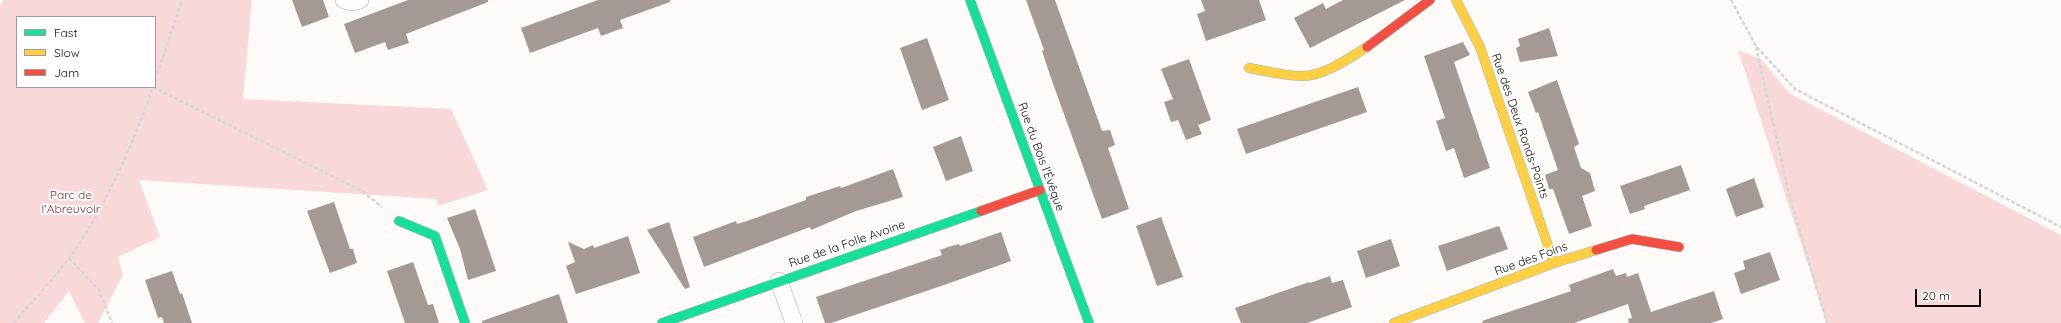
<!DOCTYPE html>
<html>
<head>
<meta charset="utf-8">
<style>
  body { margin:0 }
  #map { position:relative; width:2061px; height:323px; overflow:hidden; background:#fdfaf8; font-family:Quicksand,sans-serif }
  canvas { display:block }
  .legend { position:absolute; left:16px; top:16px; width:140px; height:72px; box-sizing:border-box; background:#fff; border:1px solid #9f9e9d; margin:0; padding:5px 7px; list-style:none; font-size:12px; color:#0f0c09 }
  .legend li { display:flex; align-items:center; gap:8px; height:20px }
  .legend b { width:20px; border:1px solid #9f9e9d }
  .scale { position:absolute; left:1915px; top:289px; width:66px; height:18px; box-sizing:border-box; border:2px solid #0f0c09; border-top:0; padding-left:5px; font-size:12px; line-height:14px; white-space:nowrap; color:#0f0c09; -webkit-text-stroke:3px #fff; paint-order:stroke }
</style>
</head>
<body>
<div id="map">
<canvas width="2061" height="323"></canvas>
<ul class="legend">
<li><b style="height:5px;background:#16e098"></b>Fast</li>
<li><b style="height:5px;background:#ffcf43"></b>Slow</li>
<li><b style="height:5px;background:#f24e42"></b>Jam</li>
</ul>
<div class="scale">20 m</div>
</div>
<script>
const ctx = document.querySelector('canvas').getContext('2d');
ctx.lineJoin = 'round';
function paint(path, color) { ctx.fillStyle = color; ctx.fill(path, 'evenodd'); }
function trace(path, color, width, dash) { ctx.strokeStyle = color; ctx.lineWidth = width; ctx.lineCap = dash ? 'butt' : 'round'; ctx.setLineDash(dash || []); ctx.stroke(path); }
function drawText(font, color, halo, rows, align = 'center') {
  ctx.font = font + ' Quicksand,sans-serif'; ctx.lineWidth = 4; ctx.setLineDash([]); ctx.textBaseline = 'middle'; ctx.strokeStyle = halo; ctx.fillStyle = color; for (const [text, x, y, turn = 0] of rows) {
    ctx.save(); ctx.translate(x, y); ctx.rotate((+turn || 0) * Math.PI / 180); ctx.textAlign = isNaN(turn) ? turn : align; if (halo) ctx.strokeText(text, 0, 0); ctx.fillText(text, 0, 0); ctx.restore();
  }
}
paint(new Path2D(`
  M3,0H252L243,99L451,109L488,190L438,206L436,199L139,180L160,237L118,257L123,275L98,323H85L69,291L44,323H0V6ZM17,17H155V87H17Z
  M1738,50L1761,59L1789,93L2061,235V323H1827Z`), '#f9d8d9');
paint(new Path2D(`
  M292,0H323L329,17L302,27Z
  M408,0H488V2L406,34L409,43L388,50L385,42L355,53L344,24Z
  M598,0H670V2L620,20L623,28L601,36L598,28L530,53L521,28Z
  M1026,0H1055L1102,131L1110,130L1115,145L1108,148L1129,209L1102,219L1052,81L1042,51L1044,50Z
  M1201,0H1259L1266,20L1206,41L1197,14L1205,11Z
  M1343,0H1405L1310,48L1294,18L1323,3L1326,9Z
  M1549,28L1558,56L1520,62L1516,48L1520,46L1518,39Z
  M927,38L949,100L922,110L900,48Z
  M1463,42L1470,55L1454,62L1490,168L1464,178L1454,148L1446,151L1436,121L1445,118L1424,56Z
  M1189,59L1211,120L1198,125L1202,134L1186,140L1178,120L1171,122L1164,102L1173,99L1161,69Z
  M1557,80L1579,144L1574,147L1581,168L1590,173L1595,191L1582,196L1592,226L1569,234L1553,189H1549L1545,175L1558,170L1538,112L1536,113L1528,92Z
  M1358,87L1367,112L1246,154L1237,129Z
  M961,136L973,171L946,181L933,147Z
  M1681,165L1690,190L1644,206L1645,209L1630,214L1620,186Z
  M893,169L903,197L856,211L811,230L810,227L704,267L693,237L736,221L737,224L747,221L806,200V197L840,186L841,188Z
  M1754,178L1764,207L1736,217L1726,189Z
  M334,202L350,249H353L357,263L330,273L307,211Z
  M475,209L496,271L468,280L460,249L447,218Z
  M1161,217L1183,277L1157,286L1136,226Z
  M669,222L690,287L685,289L647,230Z
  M1499,226L1508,249L1447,271L1438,246Z
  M1001,232L1011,261L947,284L831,323H825L816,297L942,255L940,250L948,247L959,244L960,246Z
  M628,236L640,273L576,294L566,266L575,262L568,242L584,249L593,245L594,248Z
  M1391,239L1400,266L1366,278L1357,251Z
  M1770,252L1780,280L1741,294L1734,273L1745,269L1743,261Z
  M413,262L428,305L433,304L439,323H405L387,271Z
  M1613,269L1616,276L1626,273L1627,277L1638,273L1651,312L1714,291L1723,319L1711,323H1629L1628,319L1632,318L1628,304L1574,323H1483L1482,321L1571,291L1569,285Z
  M172,271L180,294L182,293L192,323H164L162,317L158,318L145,280Z
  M1330,276L1332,283L1343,280L1352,307L1307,323H1241L1235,308L1309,282L1310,283Z
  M559,294L568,323H482V321Z`), '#a49995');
const street = new Path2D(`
  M344,0L352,2L360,0
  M779,281L794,323`);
const fast = new Path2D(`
  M970,0L1089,323
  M399,221L435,236L465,323
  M662,323L981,211`);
const slow = new Path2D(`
  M1456,0L1480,47L1554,263
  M1249,68C1266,71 1284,76 1302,76C1324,76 1348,59 1367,47
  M1394,323L1554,263L1596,250`);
const jam = new Path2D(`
  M1367,47L1430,0
  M981,211L1040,190
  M1596,250L1632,239L1679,247`);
trace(street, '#b1aeab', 18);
trace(fast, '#b1aeab', 10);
trace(slow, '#b1aeab', 10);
trace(jam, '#b1aeab', 10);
trace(new Path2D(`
  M1731,0L1756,46L1795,89L2061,227
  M1756,47L1790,198L1827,323
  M155,80L182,0
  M153,87L362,191L382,207
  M69,258L99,290L112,323
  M14,323C32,301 53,280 70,257C106,206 132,146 153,87`), '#d8d7d7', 2.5, [4, 2]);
trace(street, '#fffefe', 17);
trace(fast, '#16e098', 9);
trace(slow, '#ffcf43', 9);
trace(jam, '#f24e42', 9);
drawText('12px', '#0f0c09', '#fff', [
  ["Rue des Deux Ronds-Points",1520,126,71],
  ["Rue du Bois l'Évêque",1041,157,70],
  ["Rue de la Folle Avoine",847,244,-19],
  ["Rue des Foins",1531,259,-20]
]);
drawText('12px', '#782d36', '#fff', [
  ["Parc de",71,195],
  ["l'Abreuvoir",71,209]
]);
</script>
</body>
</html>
